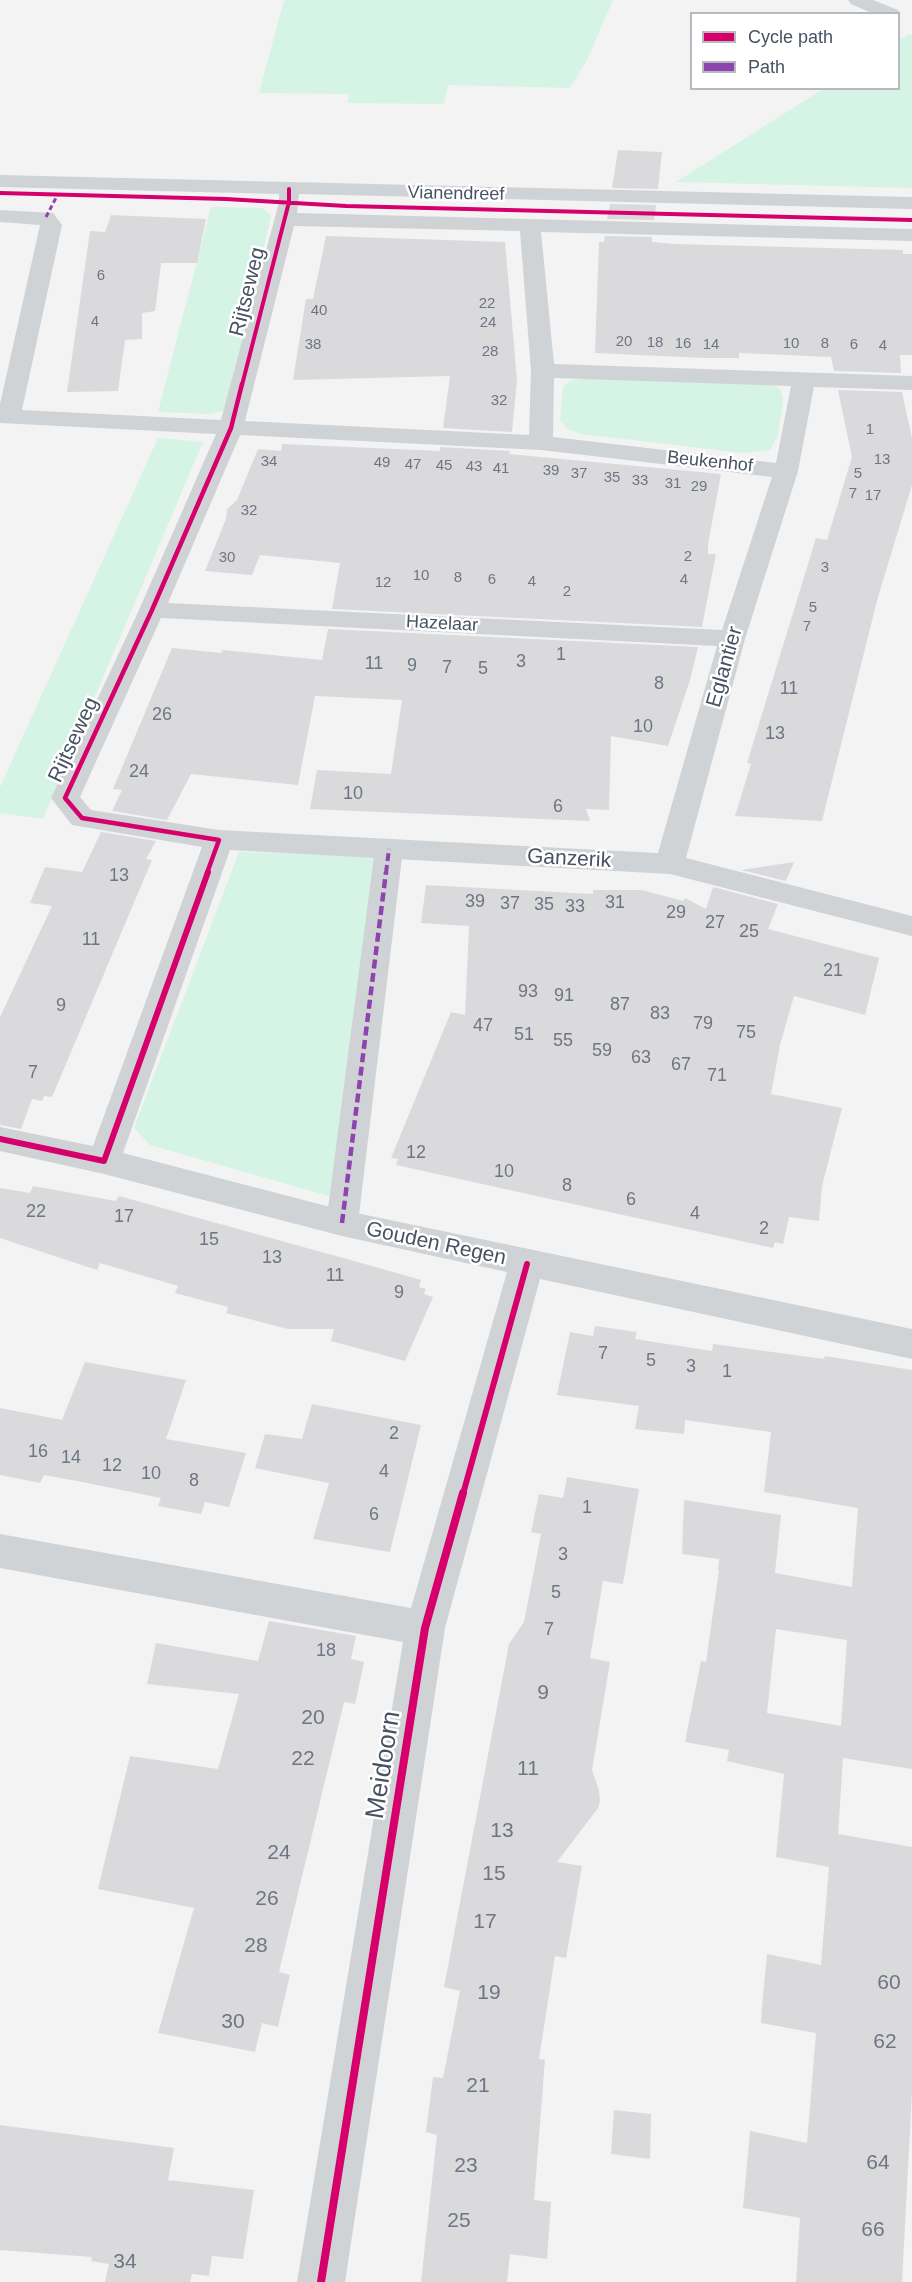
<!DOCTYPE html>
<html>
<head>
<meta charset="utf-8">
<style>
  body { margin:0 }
  #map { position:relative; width:912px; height:2282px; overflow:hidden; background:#f3f3f3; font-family:Helvetica,sans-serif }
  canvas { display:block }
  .legend { position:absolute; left:690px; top:12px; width:210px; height:78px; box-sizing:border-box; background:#fff; border:2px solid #b5bac0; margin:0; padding:8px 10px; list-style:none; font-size:18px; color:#475262 }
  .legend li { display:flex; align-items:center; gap:12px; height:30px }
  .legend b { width:30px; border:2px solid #b5bac0 }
</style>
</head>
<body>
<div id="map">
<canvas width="912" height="2282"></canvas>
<ul class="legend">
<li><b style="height:8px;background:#d6006c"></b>Cycle path</li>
<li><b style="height:8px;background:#8e44ad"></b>Path</li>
</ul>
</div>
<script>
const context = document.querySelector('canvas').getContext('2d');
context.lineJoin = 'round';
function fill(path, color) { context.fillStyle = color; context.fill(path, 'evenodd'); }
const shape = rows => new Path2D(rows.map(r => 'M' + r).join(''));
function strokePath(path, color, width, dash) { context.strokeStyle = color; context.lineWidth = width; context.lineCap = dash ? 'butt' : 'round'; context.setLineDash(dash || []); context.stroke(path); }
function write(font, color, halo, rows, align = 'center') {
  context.font = font + ' Helvetica,sans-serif'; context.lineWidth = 5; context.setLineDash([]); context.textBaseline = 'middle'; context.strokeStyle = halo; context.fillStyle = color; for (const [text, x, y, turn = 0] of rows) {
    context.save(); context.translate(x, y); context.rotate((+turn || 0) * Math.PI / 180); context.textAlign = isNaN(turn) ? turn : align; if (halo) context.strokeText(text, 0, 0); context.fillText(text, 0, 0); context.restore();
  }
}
const green = shape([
  [284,0,613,0,588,58,570,88,448,85,444,104,347,103,349,94,259,93],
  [909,34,912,35,912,188,676,182,823,89,898,88,899,40],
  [211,207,262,208,271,215,230,406,226,410,210,414,158,412],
  [596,377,769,383,781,390,783,400,778,436,770,450,743,453,581,434,568,429,560,420,563,386,573,380],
  [158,438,203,442,43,819,0,813,0,787],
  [239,852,378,855,329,1196,150,1145,134,1128]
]);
const building = shape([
  [618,150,662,152,658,189,612,188],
  [610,204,656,205,654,220,607,219],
  [111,215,206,219,197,263,161,263,155,311,142,313,142,339,125,340,118,391,67,392,90,231,105,232],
  [326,236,505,242,517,380,512,432,443,428,450,376,293,380,306,299,313,299],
  [605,236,652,237,652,242,675,244,903,250,903,254,912,254,912,355,900,355,901,373,834,371,831,357,739,353,739,358,705,358,595,353,599,242,604,242],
  [838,390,902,392,912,438,912,485,878,597,822,821,735,816,751,764,747,763,816,538,827,540,852,457],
  [282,444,440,451,440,447,510,451,509,454,721,474,708,544,708,554,716,554,702,627,332,609,340,563,260,555,252,575,205,571,226,519,227,509,237,500,258,449,281,451],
  [328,629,698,647,690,680,668,746,611,736,609,810,586,809,590,821,310,809,317,770,391,774,402,700,315,696,298,785,191,774,167,820,112,811,122,790,113,789,172,648,221,653,223,650,322,660],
  [101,832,156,841,146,859,152,860,52,1097,44,1096,42,1101,32,1099,21,1129,0,1125,0,1017,52,906,30,903,45,867,82,872],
  [794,862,786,881,741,870],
  [426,885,593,894,593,890,642,890,683,901,685,898,706,909,713,887,778,904,768,929,879,958,865,1015,794,996,780,1045,771,1094,842,1108,822,1186,819,1221,789,1217,783,1244,775,1242,773,1248,396,1165,398,1159,391,1158,451,1012,465,1015,469,926,421,923],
  [33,1186,116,1201,119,1196,372,1266,421,1280,419,1287,426,1289,424,1294,433,1297,405,1361,331,1341,334,1329,288,1329,226,1313,228,1307,175,1293,178,1286,100,1263,97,1270,0,1238,0,1188,30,1193],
  [595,1326,637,1332,635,1339,712,1351,713,1344,824,1359,825,1356,912,1370,912,1769,843,1758,838,1834,912,1847,912,2092,902,2282,796,2282,800,2218,743,2208,750,2131,807,2143,816,2033,761,2023,762,2006,767,1954,821,1965,829,1867,776,1857,784,1774,727,1761,729,1750,685,1742,701,1661,706,1662,719,1570,718,1570,719,1559,682,1554,684,1500,781,1515,775,1573,852,1587,858,1508,764,1492,771,1432,685,1420,684,1434,635,1429,639,1406,557,1395,570,1332,593,1336],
  [776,1629,847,1640,841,1726,767,1713],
  [85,1362,186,1380,166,1439,246,1453,229,1507,205,1502,201,1514,158,1506,161,1498,82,1482,44,1475,40,1483,0,1475,0,1408,62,1420],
  [312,1404,421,1425,390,1552,313,1539,329,1483,255,1468,265,1434,302,1439],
  [567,1477,639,1489,623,1584,603,1581,590,1658,610,1662,592,1770,599,1790,600,1801,598,1808,557,1862,582,1866,566,1958,555,1956,539,2059,545,2060,534,2200,551,2202,547,2259,510,2254,507,2282,421,2282,437,2135,426,2132,433,2077,443,2078,460,1991,444,1987,509,1644,524,1622,541,1534,531,1532,539,1494,563,1498],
  [269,1621,356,1636,351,1659,364,1662,355,1704,344,1702,279,1972,290,1975,278,2027,262,2023,255,2052,158,2033,194,1908,98,1889,130,1756,218,1769,239,1694,147,1684,156,1643,258,1661],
  [614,2110,651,2114,650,2159,611,2154],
  [0,2125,174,2148,168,2180,254,2190,243,2259,212,2256,209,2276,192,2274,190,2282,105,2282,109,2264,91,2261,92,2257,0,2250]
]);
const pedestrian = shape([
  [389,840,399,842,403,849,358,1223,353,1232,342,1236,331,1232,326,1223,375,849,379,842,389,840]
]);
const minor = shape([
  [848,0,873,0,898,10,900,14,898,17,898,14,874,14,851,4,848,0],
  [0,175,912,197,912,209,299,194,297,213,912,229,912,241,541,232,554,364,912,376,912,390,814,387,798,471,745,639,686,858,912,916,912,936,670,874,230,850,123,1153,342,1210,912,1329,912,1359,540,1279,445,1628,345,2282,297,2282,403,1642,0,1568,0,1534,411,1608,507,1272,342,1236,104,1174,0,1151,0,1127,93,1146,202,847,72,825,51,798,139,610,216,434,0,423,0,404,40,225,0,222,0,210,53,213,62,225,22,410,221,420,279,202,279,194,0,187,0,175],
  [294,226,520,231,531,371,529,435,245,421,294,226],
  [554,378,791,386,776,463,553,437,554,378],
  [240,435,541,450,772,477,722,630,168,603,240,435],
  [161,618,717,646,658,853,219,830,91,810,80,797,161,618]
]);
const quietFar2 = shape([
  [46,217,58,194]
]);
const quietFar1 = shape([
  [386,873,389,849]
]);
const quiet = shape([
  [342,1223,386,872]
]);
const cyclewayFar3 = shape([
  [0,193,226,199,346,206,912,220],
  [242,385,289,202,289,189]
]);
const cyclewayFar2 = shape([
  [207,873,219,840,82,818,65,798,152,610,231,428,242,384]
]);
const cyclewayFar1 = shape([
  [0,1139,104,1161,208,872],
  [463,1494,527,1264]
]);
const cycleway = shape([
  [321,2282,425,1628,463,1493]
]);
const farNumbernames = [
  ["6",101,276],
  ["22",487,304],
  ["40",319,311],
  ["4",95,322],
  ["24",488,323],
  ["20",624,342],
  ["18",655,343],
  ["16",683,344],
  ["10",791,344],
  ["8",825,344],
  ["38",313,345],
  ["14",711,345],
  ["6",854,345],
  ["4",883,346],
  ["28",490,352],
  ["32",499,401],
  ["1",870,430],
  ["13",882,460],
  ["34",269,462],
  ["49",382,463],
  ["47",413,465],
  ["45",444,466],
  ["43",474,467],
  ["41",501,469],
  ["39",551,471],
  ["37",579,474],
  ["5",858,474],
  ["35",612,478],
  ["33",640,481],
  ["31",673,484],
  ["29",699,487],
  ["7",853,494],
  ["17",873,496],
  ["32",249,511],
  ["2",688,557],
  ["30",227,558],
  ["3",825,568],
  ["10",421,576],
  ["8",458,578],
  ["6",492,580],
  ["4",684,580],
  ["4",532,582],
  ["12",383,583],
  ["2",567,592],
  ["5",813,608],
  ["7",807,627]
];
const farStreetnames = [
  ["Vianendreef",456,194,1],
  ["Beukenhof",710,462,6],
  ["Hazelaar",442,624,3]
];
const numberNames = [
  ["1",561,655],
  ["3",521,662],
  ["11",374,664],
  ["9",412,666],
  ["7",447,668],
  ["5",483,669],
  ["8",659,684],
  ["11",789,689],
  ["26",162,715],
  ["10",643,727],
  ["13",775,734],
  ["24",139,772],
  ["10",353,794],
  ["6",558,807],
  ["13",119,876],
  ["39",475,902],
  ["31",615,903],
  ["37",510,904],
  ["35",544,905],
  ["33",575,907],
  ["29",676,913],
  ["27",715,923],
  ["25",749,932],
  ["11",91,940],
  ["21",833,971],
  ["93",528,992],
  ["91",564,996],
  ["87",620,1005],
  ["9",61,1006],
  ["83",660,1014],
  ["79",703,1024],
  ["47",483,1026],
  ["75",746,1033],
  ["51",524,1035],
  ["55",563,1041],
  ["59",602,1051],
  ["63",641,1058],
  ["67",681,1065],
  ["7",33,1073],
  ["71",717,1076],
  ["12",416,1153],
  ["10",504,1172],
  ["8",567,1186],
  ["6",631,1200],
  ["22",36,1212],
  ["4",695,1214],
  ["17",124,1217],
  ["2",764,1229],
  ["15",209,1240],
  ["13",272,1258],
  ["11",335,1276],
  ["9",399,1293],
  ["7",603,1354],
  ["5",651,1361],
  ["3",691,1367],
  ["1",727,1372],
  ["2",394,1434],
  ["16",38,1452],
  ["14",71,1458],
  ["12",112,1466],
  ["4",384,1472],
  ["10",151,1474],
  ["8",194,1481],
  ["1",587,1508],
  ["6",374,1515],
  ["3",563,1555],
  ["5",556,1593],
  ["7",549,1630],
  ["18",326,1651]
];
const streetNames = [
  ["Rijtseweg",248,292,-76],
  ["Eglantier",725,667,-74],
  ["Rijtseweg",74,740,-65],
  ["Ganzerik",569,859,3],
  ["Gouden Regen",436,1244,12]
];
const nearNumbernames = [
  ["9",543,1693],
  ["20",313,1718],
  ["22",303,1759],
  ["11",528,1769],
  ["13",502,1831],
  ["24",279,1853],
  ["15",494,1874],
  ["26",267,1899],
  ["17",485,1922],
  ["28",256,1946],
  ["60",889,1983],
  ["19",489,1993],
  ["30",233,2022],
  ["62",885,2042],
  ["21",478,2086],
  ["64",878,2163],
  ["23",466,2166],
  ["25",459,2221],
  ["66",873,2230],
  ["34",125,2262]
];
const nearStreetnames = [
  ["Meidoorn",384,1765,-81]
];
fill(green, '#d5f4e5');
fill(building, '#dadadd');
fill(pedestrian, '#d0d3d6');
fill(minor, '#d0d3d6');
strokePath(quietFar2, '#8e44ad', 3, [5, 3]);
strokePath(quietFar1, '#8e44ad', 4, [8, 4]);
strokePath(quiet, '#8e44ad', 4.5, [9, 4.5]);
strokePath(cyclewayFar3, '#d6006c', 4);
strokePath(cyclewayFar2, '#d6006c', 4.5);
strokePath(cyclewayFar1, '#d6006c', 6);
strokePath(cycleway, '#d6006c', 8);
write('15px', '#6d7682', null, farNumbernames);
write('18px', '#475262', '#fff', farStreetnames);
write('18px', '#6d7682', null, numberNames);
write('21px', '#475262', '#fff', streetNames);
write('21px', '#6d7682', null, nearNumbernames);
write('26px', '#475262', '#fff', nearStreetnames);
</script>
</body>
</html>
